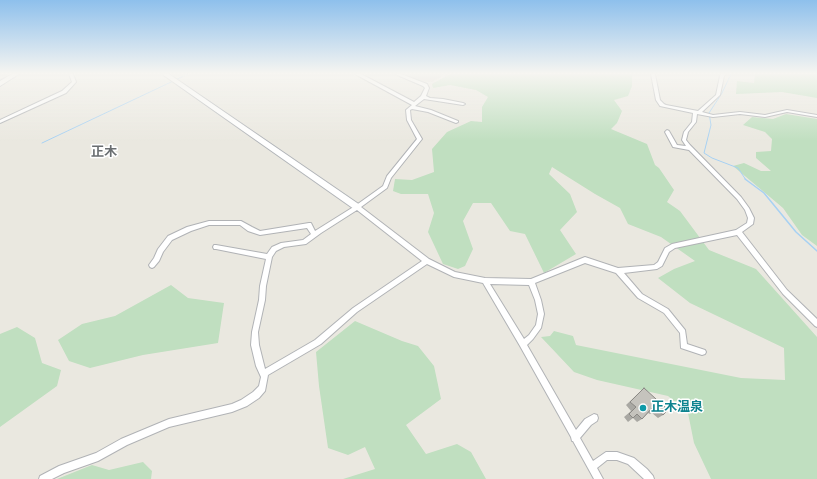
<!DOCTYPE html>
<html>
<head>
<meta charset="utf-8">
<style>
  body { margin:0 }
  canvas { display:block; background:#eae8e0 }
</style>
</head>
<body>
<canvas width="817" height="479"></canvas>
<script>
const context = document.querySelector('canvas').getContext('2d');
context.lineJoin = 'round';
function fill(path, color) { context.fillStyle = color; context.fill(path, 'evenodd'); }
const shape = rows => new Path2D(rows.map(r => 'M' + r).join(''));
function strokePath(path, color, width, dash) { context.strokeStyle = color; context.lineWidth = width; context.lineCap = dash ? 'butt' : 'round'; context.setLineDash(dash || []); context.stroke(path); }
function write(font, color, halo, rows, align = 'center') {
  context.font = font + ' "Nunito Sans","Noto Sans JP",sans-serif'; context.lineWidth = 3; context.setLineDash([]); context.textBaseline = 'middle'; context.strokeStyle = halo; context.fillStyle = color; for (const [text, x, y, turn = 0] of rows) {
    context.save(); context.translate(x, y); context.rotate((+turn || 0) * Math.PI / 180); context.textAlign = isNaN(turn) ? turn : align; if (halo) context.strokeText(text, 0, 0); context.fillText(text, 0, 0); context.restore();
  }
}
const education = shape([
  [402,74,446,74,432,82,419,81]
]);
const green = shape([
  [450,74,632,74,632,86,628,96,614,100,622,111,617,123,611,129,647,144,655,165,659,168,674,190,667,202,680,211,709,250,756,269,817,337,817,479,711,479,694,443,688,413,668,396,597,380,574,372,541,337,550,336,554,331,573,336,576,345,741,378,785,380,784,348,690,303,658,278,674,269,695,261,661,237,628,224,620,208,595,194,552,167,549,174,570,194,577,212,560,230,576,254,544,273,525,234,510,231,491,203,473,203,463,221,473,249,465,266,458,269,443,264,428,232,434,213,428,194,401,194,393,191,395,179,412,180,434,172,432,149,447,132,471,121,482,122,482,107,488,97,476,90,450,85,433,88,432,84],
  [755,74,817,74,817,98,782,92,736,94,737,81,754,83],
  [786,114,817,119,817,246,802,235,783,208,733,166,744,163,761,171,771,171,756,158,756,152,771,151,772,139,765,132,743,125,752,117,773,119],
  [171,285,188,298,224,303,218,343,143,355,90,368,69,361,58,340,82,324,115,316],
  [355,321,402,341,418,346,434,366,441,399,406,425,426,454,457,444,471,452,486,479,343,479,375,469,365,447,348,455,328,448,319,386,316,352],
  [17,327,35,338,42,363,61,370,57,386,0,427,0,334],
  [143,462,152,471,151,479,57,479,92,465,109,470]
]);
const streamFar1 = shape([
  [731,74,722,93,709,113,711,125,704,153,712,158,738,168,746,180],
  [42,143,188,74]
]);
const stream = shape([
  [745,179,764,193,796,232,817,251]
]);
const street = shape([
  [69,74,73,74,76,82,66,93,0,123,0,120,62,91,72,82,69,74],
  [355,74,361,74,414,102,421,96,425,88,423,86,395,74,401,74,427,84,429,88,426,96,430,98,443,99,463,103,465,104,463,105,424,99,415,106,431,110,458,121,458,122,456,123,428,112,412,109,410,110,411,120,422,139,391,178,387,188,361,207,429,259,455,272,485,278,531,279,585,257,618,268,654,265,658,262,665,248,672,244,736,230,747,223,748,218,745,210,737,199,689,150,673,147,665,132,667,130,669,131,677,145,686,146,682,140,684,132,692,122,693,113,660,106,656,100,651,74,655,74,660,100,664,104,666,105,698,111,716,95,720,76,721,74,726,74,724,76,720,95,702,112,713,115,740,112,765,115,787,110,817,115,817,117,787,112,765,117,740,114,713,117,697,114,696,122,688,132,686,140,690,145,741,197,749,208,754,218,753,224,742,232,787,290,817,319,817,327,815,326,783,294,737,235,675,248,669,252,662,266,657,269,624,273,642,294,668,309,685,330,687,344,705,350,706,352,705,354,702,355,681,348,680,333,664,313,638,298,616,273,585,263,535,283,541,300,544,314,541,328,533,339,527,345,576,430,585,419,594,414,597,415,598,418,597,421,591,425,580,438,593,461,606,452,617,452,634,458,647,469,653,476,654,479,644,479,628,464,617,460,607,460,597,468,603,479,594,479,573,441,572,441,571,437,520,346,483,283,454,277,427,264,357,312,321,344,268,375,265,391,259,398,247,406,232,412,169,427,127,445,98,461,64,473,52,479,39,479,40,476,59,466,96,453,121,439,169,419,232,404,241,400,253,392,259,386,261,377,256,366,251,345,252,332,259,300,260,286,266,259,216,249,214,249,213,247,214,245,216,245,267,254,272,247,281,243,303,240,311,234,307,228,260,235,248,231,240,225,209,225,191,231,172,240,163,252,159,261,154,267,152,268,150,267,149,265,154,258,158,249,168,236,187,227,209,221,241,221,252,227,260,231,309,223,311,223,315,231,355,206,383,186,387,176,417,139,407,120,406,110,412,105,355,74],
  [357,210,422,261,353,308,315,340,265,369,259,345,258,332,265,300,266,286,272,257,276,251,284,247,306,244,321,233,357,210],
  [490,284,529,285,535,300,538,314,536,325,529,335,524,339,490,284]
]);
const secondary = shape([
  [12,74,19,74,0,86,0,81,12,74],
  [162,74,169,74,360,205,361,207,360,209,354,209,162,74]
]);
const wall = shape([
  [644,388,663,415,658,418,652,413,650,414,648,413,642,419,637,422,633,418,628,422,624,417,631,411,626,405]
]);
const building = shape([
  [644,388,668,410,663,415,656,409,655,411,652,408,642,419,637,414,633,418,629,414,636,407,630,402,644,388]
]);
const markers = [
  [643,408,4,"#0f9aa8"]
];
const quarterNames = [
  ["正木",104,153]
];
const nearCulturenames = [
  ["正木温泉",651,408]
];
fill(education, '#dad7cf');
fill(green, '#c0dfc0');
strokePath(streamFar1, '#a7d1f3', 1);
strokePath(stream, '#a7d1f3', 1.5);
strokePath(street, '#b1b3b6', 2);
strokePath(secondary, '#b2b5b9', 2);
fill(street, '#fff');
fill(secondary, '#fff');
fill(wall, '#a9a8a3');
fill(building, '#c5c3bd');
strokePath(building, '#8a8884', 1);
const sky = context.createLinearGradient(0, 0, 0, 141);
sky.addColorStop(0, '#8ec0ec');
sky.addColorStop(0.52, '#f6f5f1');
sky.addColorStop(1, '#f6f5f100');
context.fillStyle = sky;
context.fillRect(0, 0, 817, 141);
for (const [x, y, r, color] of markers) { const dot = new Path2D(); dot.arc(x, y, r, 0, 2 * Math.PI); context.fillStyle = color; context.fill(dot); strokePath(dot, '#fff', 1.5); }
write('bold 13px', '#6a6e71', '#fff', quarterNames);
write('bold 13px', '#0d838f', '#fff', nearCulturenames, 'left');
</script>
</body>
</html>
